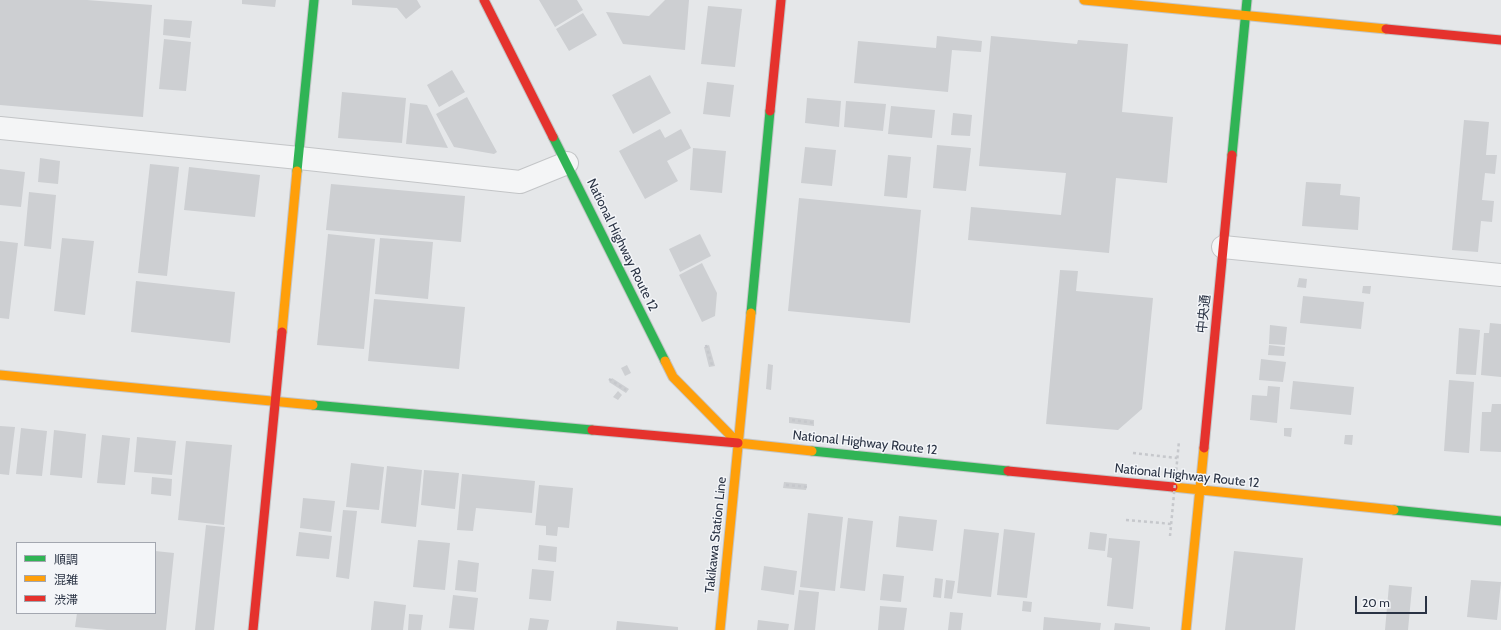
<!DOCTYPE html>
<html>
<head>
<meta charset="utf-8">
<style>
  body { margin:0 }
  #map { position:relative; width:1501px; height:630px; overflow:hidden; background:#e5e7e9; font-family:Cabin,"Noto Sans JP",sans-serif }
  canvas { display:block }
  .legend { position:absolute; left:16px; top:542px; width:140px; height:72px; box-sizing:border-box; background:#f3f5f8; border:1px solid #a3a7b0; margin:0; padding:5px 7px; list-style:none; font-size:12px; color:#2a3344 }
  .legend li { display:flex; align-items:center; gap:8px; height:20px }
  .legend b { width:20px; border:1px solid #a3a7b0 }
  .scale { position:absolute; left:1355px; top:596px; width:72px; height:18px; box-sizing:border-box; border:2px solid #2a3344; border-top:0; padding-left:5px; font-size:12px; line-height:14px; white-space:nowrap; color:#2a3344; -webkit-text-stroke:3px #f3f5f8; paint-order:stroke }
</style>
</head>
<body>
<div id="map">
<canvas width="1501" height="630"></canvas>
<ul class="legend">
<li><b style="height:5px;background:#30b455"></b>順調</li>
<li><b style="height:5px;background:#ff9f0a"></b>混雑</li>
<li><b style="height:5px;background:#e5322d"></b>渋滞</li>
</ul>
<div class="scale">20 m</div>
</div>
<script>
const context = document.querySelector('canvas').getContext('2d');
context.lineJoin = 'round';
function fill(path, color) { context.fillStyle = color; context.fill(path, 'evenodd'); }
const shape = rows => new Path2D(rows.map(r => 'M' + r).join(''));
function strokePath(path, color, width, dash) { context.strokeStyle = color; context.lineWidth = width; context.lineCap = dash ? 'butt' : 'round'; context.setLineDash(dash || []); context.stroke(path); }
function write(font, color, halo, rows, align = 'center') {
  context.font = font + ' Cabin,"Noto Sans JP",sans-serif'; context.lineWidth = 3; context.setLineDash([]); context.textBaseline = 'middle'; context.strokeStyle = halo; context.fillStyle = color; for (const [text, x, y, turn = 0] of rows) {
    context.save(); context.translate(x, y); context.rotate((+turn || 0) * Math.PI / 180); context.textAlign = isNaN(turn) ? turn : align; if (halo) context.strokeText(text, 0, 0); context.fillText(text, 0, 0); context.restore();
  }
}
const building = shape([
  [0,0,87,0,152,5,143,117,0,105],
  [242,0,276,0,275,7,242,4],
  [352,0,417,0,421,7,406,19,397,8,352,5],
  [539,0,577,0,583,10,555,27],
  [665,0,689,0,685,50,623,44,606,12,649,16],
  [708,6,742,9,735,67,701,64],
  [583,13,597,35,569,51,556,29],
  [164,19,192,21,190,38,163,35],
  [937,36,982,41,981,52,952,50,948,92,854,83,858,41,936,48],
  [991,36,1077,44,1078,40,1128,44,1122,112,1173,117,1167,183,1116,178,1109,253,968,240,971,207,1061,215,1066,173,979,166],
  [164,39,191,42,186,91,159,89],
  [452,70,465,92,439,107,427,85],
  [650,75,671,113,633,134,612,95],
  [707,82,734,85,730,117,703,114],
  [342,92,406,98,402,143,338,138],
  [467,97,497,152,494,154,454,147,436,114],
  [807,98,841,101,839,127,805,123],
  [846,101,886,104,883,131,844,127],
  [410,103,427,105,448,148,406,144],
  [891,106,935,110,932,138,888,134],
  [953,113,972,115,970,136,951,135],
  [1464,120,1489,122,1486,155,1497,155,1495,174,1485,173,1482,200,1494,201,1492,222,1481,221,1478,252,1452,250],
  [660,129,665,138,681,129,691,148,667,161,678,181,645,199,619,151],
  [937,145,971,148,966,191,933,188],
  [805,147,836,150,832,186,801,183],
  [693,148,726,151,722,193,690,190],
  [888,155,911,157,907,198,884,196],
  [40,158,60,161,58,184,38,182],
  [150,164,179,167,167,276,138,273],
  [189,167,260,175,255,217,184,210],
  [0,169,25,172,21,207,0,205],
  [1306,182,1341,184,1340,195,1360,197,1358,230,1302,226],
  [331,184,465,196,461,242,326,230],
  [29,192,56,195,51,249,24,246],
  [799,198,921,210,910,323,788,311],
  [328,234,375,239,364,349,317,345],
  [700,234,711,256,680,272,669,249],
  [62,238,94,241,85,315,54,311],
  [380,238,433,242,428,299,375,294],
  [0,241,18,243,9,319,0,318],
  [702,263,717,293,715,316,702,322,679,275],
  [1060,270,1078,271,1076,291,1153,298,1142,409,1118,430,1046,424],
  [1299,278,1307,279,1306,288,1297,287],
  [136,281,235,292,230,343,131,332],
  [1363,286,1371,286,1370,294,1362,293],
  [1303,296,1364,302,1361,329,1300,323],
  [374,299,465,307,459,369,368,361],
  [1490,323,1501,324,1501,377,1481,375,1484,333,1489,333],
  [1270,325,1287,327,1285,345,1269,344],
  [1459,328,1480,330,1476,375,1456,374],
  [709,345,715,366,709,367,704,347],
  [1269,345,1285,347,1284,356,1268,355],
  [1261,359,1286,362,1283,382,1259,380],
  [768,364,773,365,771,390,766,389],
  [627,365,631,373,625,376,621,368],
  [612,378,629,389,626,393,609,382],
  [1449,380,1474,382,1469,453,1444,451],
  [1293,381,1354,387,1351,415,1290,409],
  [1268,386,1280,387,1277,423,1250,420,1252,395,1267,396],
  [618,391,622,395,618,400,613,397],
  [1492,404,1501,404,1501,452,1480,451,1482,412,1491,412],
  [789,417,814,420,814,426,789,423],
  [0,426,15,427,9,475,0,474],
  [21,428,47,431,42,476,16,474],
  [1284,428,1292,428,1291,437,1284,436],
  [54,430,86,434,82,478,50,475],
  [102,435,130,438,125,485,97,483],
  [1345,435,1353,435,1352,445,1344,444],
  [137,437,176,441,172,475,134,472],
  [186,441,232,445,224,525,178,520],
  [351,463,384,467,379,510,346,507],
  [387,466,422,470,416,527,381,523],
  [424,470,459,473,455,509,421,505],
  [462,474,535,481,532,513,476,508,473,531,457,530],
  [152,477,172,479,171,496,151,494],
  [784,482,807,484,806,490,783,488],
  [539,485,573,488,569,528,558,527,557,536,546,535,546,526,535,525],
  [303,498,335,501,331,532,300,528],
  [343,510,357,511,349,579,336,577],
  [808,513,843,517,835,591,800,587],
  [899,516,937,520,933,551,896,547],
  [848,518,873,521,865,591,840,588],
  [206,525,225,527,214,630,195,630],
  [964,529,999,533,991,597,957,593],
  [1004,529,1035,533,1027,598,997,595],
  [299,532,332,536,329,559,296,556],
  [1090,532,1107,534,1105,551,1088,549],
  [1109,538,1140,541,1133,609,1107,606,1112,558,1107,557],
  [418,540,450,543,445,590,413,587],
  [539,545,557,547,556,562,538,560],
  [155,551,174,553,166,630,107,630,75,627,77,613,155,613],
  [1234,551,1303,558,1295,630,1225,630],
  [458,560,479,563,476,592,455,590],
  [764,566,797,571,794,595,761,590],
  [532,569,554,571,551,601,529,599],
  [883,574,904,576,901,602,880,600],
  [935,578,943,579,941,598,933,597],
  [946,580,955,581,952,599,944,598],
  [1471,580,1501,582,1497,620,1467,617],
  [1389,585,1412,587,1408,630,1385,630],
  [799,590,819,592,815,630,794,630],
  [453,595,478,598,474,630,449,628],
  [374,601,406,605,403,630,371,630],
  [1023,601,1032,602,1031,612,1022,611],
  [880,606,907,608,904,630,878,630],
  [950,612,963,613,961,630,948,630],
  [409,614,423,615,421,630,408,630],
  [1044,617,1101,623,1100,630,1043,630],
  [530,618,549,620,547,630,528,630],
  [758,620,789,624,788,630,757,630],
  [617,621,678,627,678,630,616,630],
  [1115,623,1150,627,1150,630,1114,630]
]);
const path = shape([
  [706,345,712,365],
  [609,379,626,390],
  [792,420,815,423],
  [1133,453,1177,458],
  [786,485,808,487],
  [1126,520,1172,524]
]);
const street = shape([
  [0,128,299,158,520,182,567,163],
  [1223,247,1501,275]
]);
const fast = shape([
  [553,137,665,361],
  [1232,155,1247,0],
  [297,171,314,0],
  [751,313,770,111],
  [313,405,592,430],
  [812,451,1008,471],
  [1394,510,1501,521]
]);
const slow = shape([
  [1084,0,1386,29],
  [282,332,297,171],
  [665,361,673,377,738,443,812,451],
  [0,375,313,405],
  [1173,487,1394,510],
  [720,630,751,313],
  [1186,630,1204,448]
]);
const jam = shape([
  [484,0,553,137],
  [1386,29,1501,40],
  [770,111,781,0],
  [592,430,738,443],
  [1204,448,1232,155],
  [1008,471,1173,487],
  [253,630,282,332]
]);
const pathBridge = shape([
  [1170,536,1179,441]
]);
const streetNames = [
  ["National Highway Route 12",622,245,64],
  ["中央通",1204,314,-84],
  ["National Highway Route 12",865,443,6],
  ["National Highway Route 12",1187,476,6],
  ["Takikawa Station Line",716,535,-84]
];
fill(building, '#cdcfd2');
strokePath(street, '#c3c5c7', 24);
strokePath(fast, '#c3c5c7', 11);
strokePath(slow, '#c3c5c7', 11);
strokePath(jam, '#c3c5c7', 11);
strokePath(path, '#c6c8cc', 2.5, [3, 3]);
strokePath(street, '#f4f5f6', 22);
strokePath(fast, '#30b455', 9);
strokePath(slow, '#ff9f0a', 9);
strokePath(jam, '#e5322d', 9);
strokePath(pathBridge, '#c6c8cc', 2.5, [3, 3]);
write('13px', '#2a3344', '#f3f5f8', streetNames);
</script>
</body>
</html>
